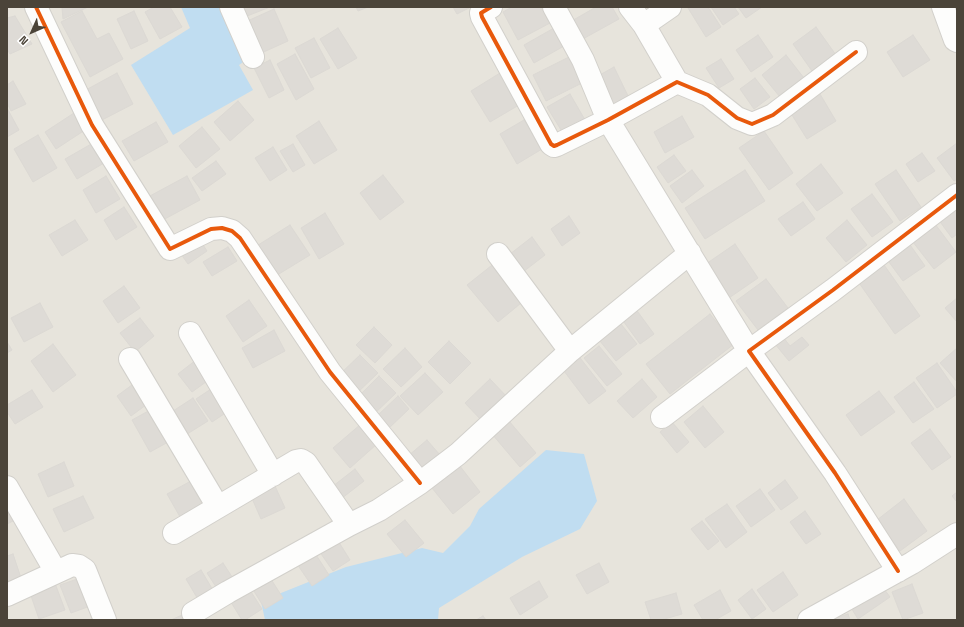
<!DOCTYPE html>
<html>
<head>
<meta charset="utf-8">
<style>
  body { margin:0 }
  #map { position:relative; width:964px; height:627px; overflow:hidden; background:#f4f2ee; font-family:"Space Grotesk",sans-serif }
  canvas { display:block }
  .frame { position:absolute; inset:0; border:8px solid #4b4439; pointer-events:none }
  .north { position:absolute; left:12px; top:12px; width:40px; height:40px; -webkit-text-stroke:3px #fff; paint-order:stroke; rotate:225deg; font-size:11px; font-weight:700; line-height:16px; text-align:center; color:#4b4439 }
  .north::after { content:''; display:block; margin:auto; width:14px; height:18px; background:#4b4439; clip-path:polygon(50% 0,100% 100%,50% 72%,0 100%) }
</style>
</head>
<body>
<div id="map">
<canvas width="964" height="627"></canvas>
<div class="frame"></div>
<div class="north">N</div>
</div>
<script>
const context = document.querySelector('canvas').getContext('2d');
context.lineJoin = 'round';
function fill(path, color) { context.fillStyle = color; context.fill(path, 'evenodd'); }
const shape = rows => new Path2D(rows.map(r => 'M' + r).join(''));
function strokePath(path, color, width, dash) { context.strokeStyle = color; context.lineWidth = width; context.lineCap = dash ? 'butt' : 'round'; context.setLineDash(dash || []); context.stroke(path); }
const residential = shape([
  [7,7,957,7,957,620,7,620]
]);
const water = shape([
  [181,7,227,7,249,58,239,65,253,90,173,135,131,65,190,28],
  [546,450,584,454,597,501,580,529,522,557,439,608,438,620,265,620,261,601,346,567,422,548,443,553,470,526,479,509]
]);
const building = shape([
  [62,7,88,7,63,19,62,7],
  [154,7,170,7,182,27,160,39,145,12,154,7],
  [238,7,270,7,242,18,238,7],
  [356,7,368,7,358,11,356,7],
  [453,7,471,7,457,14,453,7],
  [512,7,541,7,550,23,518,40,503,12,512,7],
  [596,7,612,7,619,19,581,40,570,22,596,7],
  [690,7,708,7,721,27,706,37,688,8,690,7],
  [711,7,734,7,739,14,723,25,711,7],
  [738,7,762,7,746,18,738,7],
  [274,9,288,41,257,55,243,23,274,9],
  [82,11,97,39,109,33,123,59,90,77,61,22,82,11],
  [134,11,148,41,131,49,117,19,134,11],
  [15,16,32,44,10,54,7,49,7,18,15,16],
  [816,27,836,55,812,71,793,44,816,27],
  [338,28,357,58,338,69,320,39,338,28],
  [554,28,564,46,534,63,524,45,554,28],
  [758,35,773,57,751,72,736,50,758,35],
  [913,35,930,60,903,77,887,52,913,35],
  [314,38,330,68,311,78,295,48,314,38],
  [295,54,314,89,296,100,277,64,295,54],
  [575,54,588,80,546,101,533,75,575,54],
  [786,55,804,78,780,97,762,75,786,55],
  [721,59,734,79,719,88,706,68,721,59],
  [270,60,284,90,269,98,254,68,270,60],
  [614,67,630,100,614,108,598,76,614,67],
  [117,73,133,104,100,121,84,91,117,73],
  [500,73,519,105,490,122,471,91,500,73],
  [755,78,770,97,754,109,740,89,755,78],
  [13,81,26,104,11,111,7,103,7,85,13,81],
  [817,89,836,121,807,139,787,107,817,89],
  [570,94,588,125,566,138,547,107,570,94],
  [238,101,254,120,230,141,214,122,238,101],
  [7,108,19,130,7,137,7,108],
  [74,113,85,130,56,149,45,132,74,113],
  [682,116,694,137,665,153,654,132,682,116],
  [524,120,542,149,517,164,500,134,524,120],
  [319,121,337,150,314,164,296,136,319,121],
  [156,122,168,142,134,161,122,141,156,122],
  [202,127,220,149,196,168,179,146,202,127],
  [764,131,793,173,769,190,739,148,764,131],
  [38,135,57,168,33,182,14,149,38,135],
  [93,143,104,163,77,179,65,159,93,143],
  [957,143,957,179,954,181,937,158,957,143],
  [293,144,305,165,293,172,280,151,293,144],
  [273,147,287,170,270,181,255,158,273,147],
  [922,153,935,171,918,182,906,164,922,153],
  [674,155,686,171,668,183,657,167,674,155],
  [216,161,226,174,202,191,192,178,216,161],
  [821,164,843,193,817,211,796,184,821,164],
  [692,170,704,186,682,203,670,186,692,170],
  [745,170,765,201,705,239,685,208,745,170],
  [896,170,921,207,900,221,875,184,896,170],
  [383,175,404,202,380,220,360,193,383,175],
  [106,176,120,199,96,213,83,190,106,176],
  [187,176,200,200,161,221,148,197,187,176],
  [872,194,893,222,872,237,851,209,872,194],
  [803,202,815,219,791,236,778,219,803,202],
  [957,206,957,234,952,238,935,215,957,206],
  [124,207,137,227,116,240,104,220,124,207],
  [325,213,344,244,319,259,301,228,325,213],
  [569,216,580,233,562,246,551,229,569,216],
  [75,220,88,240,62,256,49,235,75,220],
  [847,220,867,245,846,262,826,238,847,220],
  [932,220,956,252,934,269,909,237,932,220],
  [290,225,310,255,274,277,255,247,290,225],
  [532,237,545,255,519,275,505,258,532,237],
  [200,240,207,251,188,264,181,254,200,240],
  [908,242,925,266,903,281,886,258,908,242],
  [735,244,758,278,726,300,703,266,735,244],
  [228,247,237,261,212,276,203,262,228,247],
  [496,262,526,299,498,322,467,285,496,262],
  [882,262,920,316,895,334,857,280,882,262],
  [766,279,788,308,758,330,736,301,766,279],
  [124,286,140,308,118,323,103,301,124,286],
  [957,298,957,322,945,308,957,298],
  [249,300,267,326,243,342,226,316,249,300],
  [40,303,53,327,24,342,11,318,40,303],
  [635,308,654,334,640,344,621,318,635,308],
  [710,314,734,344,670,394,646,364,710,314],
  [140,318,154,336,135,352,120,333,140,318],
  [617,319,637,344,616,361,596,336,617,319],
  [374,327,392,345,375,363,356,345,374,327],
  [274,330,285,351,253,368,242,348,274,330],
  [783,337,790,346,802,337,809,345,789,361,775,344,783,337],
  [449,341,471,363,450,384,428,362,449,341],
  [7,342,12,350,7,353,7,342],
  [53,344,76,375,53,392,31,361,53,344],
  [599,346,622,374,607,386,584,358,599,346],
  [405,348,422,367,401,387,383,369,405,348],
  [957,348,957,382,940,363,957,348],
  [577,354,606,391,589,404,561,367,577,354],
  [360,355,378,373,356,394,338,376,360,355],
  [196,360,210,379,192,392,178,374,196,360],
  [937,363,957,392,957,394,937,408,916,378,937,363],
  [425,373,443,392,418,415,400,396,425,373],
  [379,376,396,393,373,415,357,398,379,376],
  [490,379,508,398,483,422,465,403,490,379],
  [642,379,657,397,633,418,617,401,642,379],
  [136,382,150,402,131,416,117,396,136,382],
  [914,382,934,409,913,423,894,397,914,382],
  [214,387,230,410,212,422,196,399,214,387],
  [32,390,43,407,15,424,7,412,7,405,32,390],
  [879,391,895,412,861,436,846,415,879,391],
  [398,396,409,409,389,428,377,416,398,396],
  [193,398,208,421,184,436,170,413,193,398],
  [703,406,724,432,705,448,684,422,703,406],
  [152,409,170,441,150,452,132,420,152,409],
  [509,421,536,453,520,467,492,434,509,421],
  [672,422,689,442,677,453,660,432,672,422],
  [361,424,377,444,350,468,333,448,361,424],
  [930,429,951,457,932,470,911,443,930,429],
  [427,440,440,455,422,472,408,456,427,440],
  [456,461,480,492,453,514,428,483,456,461],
  [64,462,74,486,48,497,38,474,64,462],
  [355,469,364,481,337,502,328,490,355,469],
  [785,480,798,498,781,510,768,493,785,480],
  [191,481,207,509,183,522,167,494,191,481],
  [275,486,285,508,261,519,251,496,275,486],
  [760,489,775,510,751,527,736,506,760,489],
  [957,492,957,502,952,496,957,492],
  [83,496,94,518,64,532,53,509,83,496],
  [904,499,927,531,900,551,877,520,904,499],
  [727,504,747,532,726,548,705,519,727,504],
  [7,509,13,521,7,524,7,509],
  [805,511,821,534,806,544,790,522,805,511],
  [405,520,424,543,406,557,387,534,405,520],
  [702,521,719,541,708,550,691,529,702,521],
  [335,536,350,560,333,571,317,548,335,536],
  [311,547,329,575,312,586,293,558,311,547],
  [13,554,21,578,7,583,7,556,13,554],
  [223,563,236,583,220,593,207,573,223,563],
  [599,563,609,582,587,594,576,575,599,563],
  [201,570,217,597,202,606,186,579,201,570],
  [783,572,798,595,773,612,757,590,783,572],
  [269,576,283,598,265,609,252,588,269,576],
  [83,577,93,605,71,613,60,585,83,577],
  [53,578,65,610,39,619,28,587,53,578],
  [539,581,548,597,520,615,510,598,539,581],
  [912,584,923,613,903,620,892,592,912,584],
  [881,585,890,597,858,619,850,606,881,585],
  [248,587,262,609,245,620,242,620,229,599,248,587],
  [752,589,766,609,752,619,738,600,752,589],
  [720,590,731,611,715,620,703,620,694,605,720,590],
  [676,593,682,614,661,620,651,620,645,602,676,593],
  [189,612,192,620,171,620,189,612],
  [848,614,850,620,837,620,836,618,848,614],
  [483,616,486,620,476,620,483,616]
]);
const minor = shape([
  [36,7,92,125,170,249,211,229,222,228,232,231,240,238,330,372,420,483],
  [231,7,253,57],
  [491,7,481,13,482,17,551,144,554,146,557,145,608,120,677,82,708,95,737,118,752,124,773,115,856,52],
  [554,7,583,60,608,120,749,351,662,417],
  [630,7,644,25,677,82],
  [943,7,955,40,957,41],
  [644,25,670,7],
  [190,333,273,475],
  [570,351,690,253],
  [130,359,218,507],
  [7,487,56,572],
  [349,525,379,510,420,483,458,454,570,351,498,254],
  [174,533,296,461,301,460,306,463,349,525,228,592,193,613],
  [898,571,835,473,749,351,833,290,957,195],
  [7,595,72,565,79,566,85,570,105,620],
  [809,620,912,563,957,534]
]);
const cycleway = shape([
  [36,7,92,125,170,249,211,229,222,228,232,231,240,238,330,372,420,483],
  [491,7,481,13,482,17,551,144,554,146,557,145,608,120,677,82,708,95,737,118,752,124,773,115,856,52],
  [898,571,835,473,749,351,833,290,957,195]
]);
fill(residential, '#e7e4dc');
fill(water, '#c0ddf1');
fill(building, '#dedbd6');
strokePath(building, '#dcd9d4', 1);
strokePath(minor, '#d2d0cb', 24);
strokePath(minor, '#fdfdfc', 22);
strokePath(cycleway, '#e8590c', 4);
</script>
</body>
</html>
